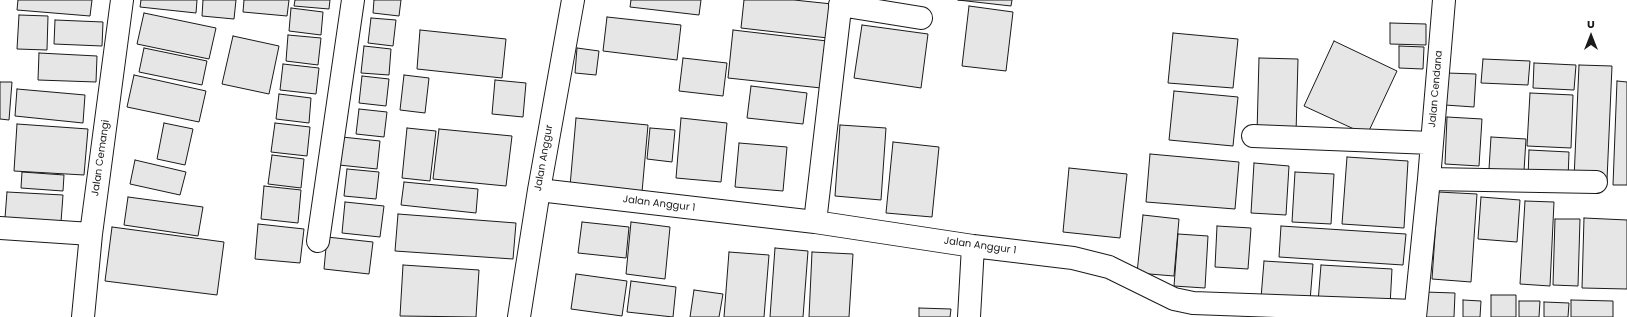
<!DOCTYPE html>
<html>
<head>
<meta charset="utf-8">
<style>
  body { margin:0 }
  #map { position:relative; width:1627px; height:317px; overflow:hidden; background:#fff; font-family:Poppins,sans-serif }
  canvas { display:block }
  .north { position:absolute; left:1571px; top:16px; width:40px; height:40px; -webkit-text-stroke:3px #fff; paint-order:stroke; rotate:0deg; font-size:11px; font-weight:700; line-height:16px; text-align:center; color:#1a1a1a }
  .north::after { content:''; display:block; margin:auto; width:14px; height:18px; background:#1a1a1a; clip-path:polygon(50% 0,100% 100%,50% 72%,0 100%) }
</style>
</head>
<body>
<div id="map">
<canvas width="1627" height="317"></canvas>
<div class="north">U</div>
</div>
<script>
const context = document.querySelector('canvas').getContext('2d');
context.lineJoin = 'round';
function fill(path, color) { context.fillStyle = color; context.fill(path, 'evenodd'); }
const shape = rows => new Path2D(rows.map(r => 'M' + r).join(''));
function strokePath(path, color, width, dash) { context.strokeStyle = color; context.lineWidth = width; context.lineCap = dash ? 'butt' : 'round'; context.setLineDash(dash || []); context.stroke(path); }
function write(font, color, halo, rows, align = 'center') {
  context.font = font + ' Poppins,sans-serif'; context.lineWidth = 3; context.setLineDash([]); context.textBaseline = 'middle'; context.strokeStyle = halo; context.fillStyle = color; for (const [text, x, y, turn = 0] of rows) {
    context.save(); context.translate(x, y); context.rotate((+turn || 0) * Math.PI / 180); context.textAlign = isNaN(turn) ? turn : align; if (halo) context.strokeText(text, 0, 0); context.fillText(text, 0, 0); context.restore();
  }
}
const building = shape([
  [18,0,92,0,90,16,17,10,18,0],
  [141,0,197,0,196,13,140,7,141,0],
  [203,0,236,0,234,19,202,16,203,0],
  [244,0,289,0,287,16,243,12,244,0],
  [295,0,330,0,329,9,294,6,295,0],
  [374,0,401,0,399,16,373,13,374,0],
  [631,0,701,0,699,15,630,7,631,0],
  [744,0,794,0,832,4,828,38,741,28,744,0],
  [958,0,1012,0,1011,6,958,0],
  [969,6,1013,12,1006,71,962,66,969,6],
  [291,8,323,12,321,35,289,31,291,8],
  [144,13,216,28,209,59,137,44,144,13],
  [19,15,48,16,47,50,17,49,19,15],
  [607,17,681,25,677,60,603,51,607,17],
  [371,18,396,20,393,46,368,43,371,18],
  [55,20,103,22,102,46,54,44,55,20],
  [1390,23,1426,24,1426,45,1390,44,1390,23],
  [862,25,928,34,921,88,854,78,862,25],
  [420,30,506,39,502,78,417,69,420,30],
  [733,30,827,41,821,88,728,78,733,30],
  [1173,33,1238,39,1233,88,1168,83,1173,33],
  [288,35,321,38,318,65,286,61,288,35],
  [233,36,279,46,269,94,222,84,233,36],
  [1334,41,1397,71,1367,135,1304,106,1334,41],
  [364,46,391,49,389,75,361,73,364,46],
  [1399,46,1424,47,1423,69,1399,68,1399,46],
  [144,48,207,61,202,85,139,72,144,48],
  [577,48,599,51,596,75,575,73,577,48],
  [39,53,97,56,96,82,38,80,39,53],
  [683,58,727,63,723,96,679,91,683,58],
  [1259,58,1298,59,1296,134,1257,133,1259,58],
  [1483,59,1530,61,1528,85,1481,83,1483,59],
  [1534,63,1576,65,1574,90,1533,88,1534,63],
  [283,64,319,68,316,94,280,90,283,64],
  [1579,65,1612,66,1607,180,1574,179,1579,65],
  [1447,73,1476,74,1474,107,1445,105,1447,73],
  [134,75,206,91,199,122,127,107,134,75],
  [404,75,429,78,425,113,400,110,404,75],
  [362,76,389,79,386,106,359,103,362,76],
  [495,80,526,83,523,117,492,114,495,80],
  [1617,81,1627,82,1627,185,1613,185,1617,81],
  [0,82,12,82,9,120,0,119,0,82],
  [751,86,807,93,803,124,747,118,751,86],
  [17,89,85,95,83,123,15,116,17,89],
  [1174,91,1238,97,1233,146,1169,140,1174,91],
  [1530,93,1573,95,1571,148,1527,146,1530,93],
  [279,94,311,98,309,123,276,119,279,94],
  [359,109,387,112,384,137,356,134,359,109],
  [1447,117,1482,119,1479,166,1445,164,1447,117],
  [576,118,648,125,642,192,570,186,576,118],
  [681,118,727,123,721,182,676,178,681,118],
  [164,123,193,129,185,165,157,159,164,123],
  [275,123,310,127,307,156,271,152,275,123],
  [17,124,88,129,84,175,14,171,17,124],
  [840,125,886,128,881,200,835,196,840,125],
  [407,128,436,131,430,181,402,178,407,128],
  [650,128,675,130,672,162,647,159,650,128],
  [439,129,512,136,506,186,433,179,439,129],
  [342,137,380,141,377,169,339,165,342,137],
  [1491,137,1526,139,1524,171,1489,169,1491,137],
  [893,142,939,147,932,217,886,213,893,142],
  [739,143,787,147,783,191,735,187,739,143],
  [1529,150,1569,152,1568,180,1528,178,1529,150],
  [1150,154,1239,162,1235,209,1146,202,1150,154],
  [272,155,304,159,301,188,268,184,272,155],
  [1347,157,1408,161,1404,228,1342,224,1347,157],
  [135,160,186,172,180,195,130,184,135,160],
  [1254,163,1289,166,1286,215,1251,213,1254,163],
  [1069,168,1127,174,1120,238,1063,232,1069,168],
  [347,169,379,172,376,199,344,196,347,169],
  [22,172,64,175,63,191,21,188,22,172],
  [1295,172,1334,174,1331,224,1292,222,1295,172],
  [404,182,478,189,476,213,401,205,404,182],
  [264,186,301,190,298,223,261,219,264,186],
  [7,192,63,195,61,222,5,218,7,192],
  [1438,192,1477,194,1471,282,1432,279,1438,192],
  [128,197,203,207,198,236,124,225,128,197],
  [1481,197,1520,200,1517,242,1478,239,1481,197],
  [1525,201,1554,202,1550,286,1520,284,1525,201],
  [345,202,384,206,380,237,342,233,345,202],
  [398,214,516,223,513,259,395,251,398,214],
  [1143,215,1179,219,1174,276,1137,273,1143,215],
  [1584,218,1627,220,1627,289,1582,288,1584,218],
  [1555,219,1580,219,1578,286,1553,285,1555,219],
  [582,222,629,227,626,258,578,253,582,222],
  [631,222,670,227,665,279,626,274,631,222],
  [258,224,304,229,300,263,255,259,258,224],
  [1217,226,1251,228,1248,269,1215,267,1217,226],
  [1281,226,1406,234,1403,265,1279,257,1281,226],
  [112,227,224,242,217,295,105,281,112,227],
  [1178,234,1208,236,1205,288,1174,286,1178,234],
  [327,237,373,242,369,274,324,269,327,237],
  [775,248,808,251,803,317,770,317,775,248],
  [729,252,769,255,764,317,724,317,729,252],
  [812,252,853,254,849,317,809,317,812,252],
  [1264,261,1313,264,1310,301,1261,298,1264,261],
  [403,265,479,270,476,317,400,316,403,265],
  [1321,265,1392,269,1390,306,1318,302,1321,265],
  [576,274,627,281,622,316,571,309,576,274],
  [631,281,676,287,673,317,627,312,631,281],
  [694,290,723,294,719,317,690,317,694,290],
  [1425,292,1455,293,1454,317,1425,317,1425,292],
  [1491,295,1516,295,1516,317,1491,317,1491,295],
  [1463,300,1481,301,1480,317,1463,317,1463,300],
  [1571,300,1613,301,1613,317,1571,317,1571,300],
  [1519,301,1540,301,1539,317,1519,317,1519,301],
  [1544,302,1569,303,1568,317,1544,317,1544,302],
  [919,308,951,309,950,317,919,317,919,308]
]);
const minor = shape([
  [840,5,921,18],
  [1253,136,1432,143],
  [1429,179,1596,182],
  [539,190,815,222,973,246,1073,258,1109,267,1174,299,1193,303,1415,311],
  [815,222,841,0],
  [0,228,91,234],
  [318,241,353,0],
  [83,317,91,234,122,0],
  [519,317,539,190,573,0],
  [969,317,973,246],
  [1415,317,1429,179,1444,0]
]);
const streetNames = [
  ["Jalan Cendana",1436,89,-85],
  ["Jalan Cemangi",101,158,-82],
  ["Jalan Anggur",544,158,-80],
  ["Jalan Anggur 1",659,204,7],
  ["Jalan Anggur 1",980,246,8]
];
fill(building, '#e6e6e6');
strokePath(building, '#1a1a1a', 1);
strokePath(minor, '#1a1a1a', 24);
strokePath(minor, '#fff', 22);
write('10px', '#1a1a1a', '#fff', streetNames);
</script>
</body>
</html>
